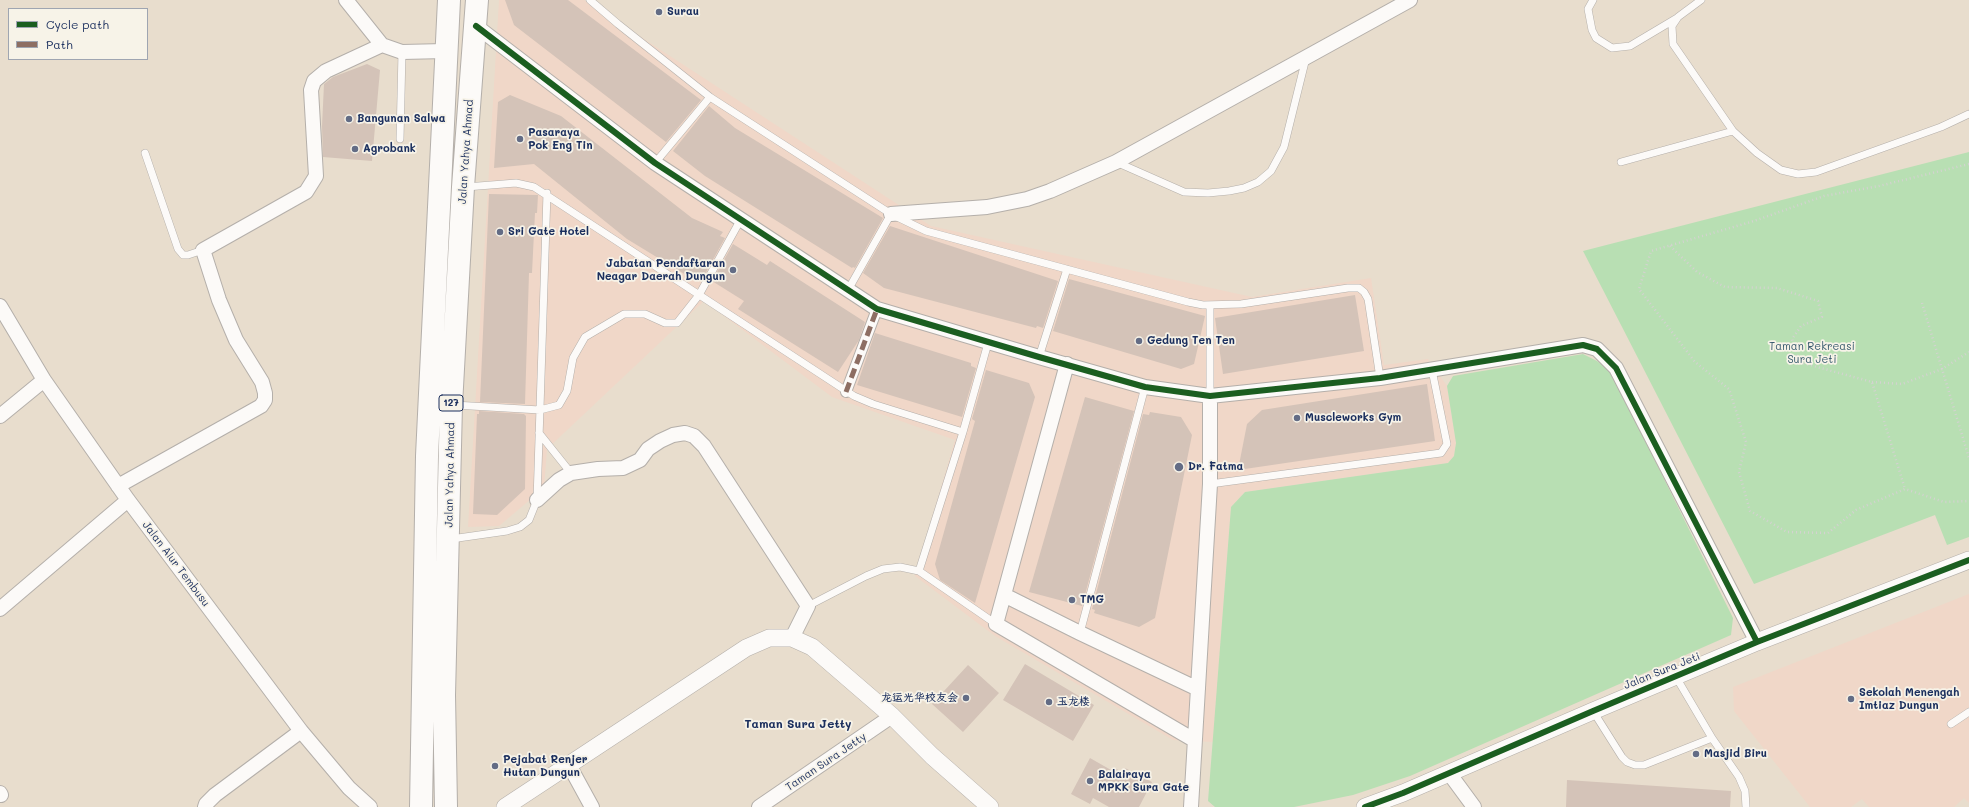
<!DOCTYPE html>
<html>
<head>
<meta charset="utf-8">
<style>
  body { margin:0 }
  #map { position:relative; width:1969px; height:807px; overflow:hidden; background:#e8ddcd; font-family:Mali,sans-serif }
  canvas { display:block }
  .legend { position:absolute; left:8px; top:8px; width:140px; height:52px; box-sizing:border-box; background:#f7f3e8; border:1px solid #9fa5b1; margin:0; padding:5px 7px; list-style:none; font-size:12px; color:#1b2f5e }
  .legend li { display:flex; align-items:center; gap:8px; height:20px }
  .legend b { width:20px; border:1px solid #9fa5b1 }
</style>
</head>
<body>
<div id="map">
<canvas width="1969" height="807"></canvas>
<ul class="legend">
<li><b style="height:5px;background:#1b5e20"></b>Cycle path</li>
<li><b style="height:5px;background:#8d6e63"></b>Path</li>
</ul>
</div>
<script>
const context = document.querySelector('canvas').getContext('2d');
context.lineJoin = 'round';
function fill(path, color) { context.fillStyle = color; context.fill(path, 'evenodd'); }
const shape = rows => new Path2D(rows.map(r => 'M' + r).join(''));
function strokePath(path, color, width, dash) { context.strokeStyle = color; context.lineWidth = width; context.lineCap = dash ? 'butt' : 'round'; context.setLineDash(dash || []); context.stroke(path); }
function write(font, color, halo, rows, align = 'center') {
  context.font = font + ' Mali,"LXGW WenKai TC",sans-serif'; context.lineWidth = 3.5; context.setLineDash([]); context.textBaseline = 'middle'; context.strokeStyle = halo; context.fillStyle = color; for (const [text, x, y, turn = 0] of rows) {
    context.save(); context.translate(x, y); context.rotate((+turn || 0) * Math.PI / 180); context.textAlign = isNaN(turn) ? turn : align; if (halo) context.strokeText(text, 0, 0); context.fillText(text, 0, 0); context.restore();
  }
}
const built = shape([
  [499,0,584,0,931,226,1252,297,1371,278,1384,365,1428,359,1447,386,1456,443,1454,456,1448,463,1245,492,1231,507,1213,742,1173,740,995,636,915,576,955,440,832,397,704,301,547,449,544,488,499,526,468,527],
  [1969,594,1969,803,1964,798,1954,807,1869,807,1862,799,1851,807,1810,807,1734,711,1733,687]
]);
const green = shape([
  [1969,152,1969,537,1947,545,1935,515,1754,584,1583,251],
  [1583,354,1597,361,1611,372,1733,618,1731,635,1410,776,1353,795,1294,807,1215,807,1208,801,1231,507,1245,492,1448,463,1454,456,1456,443,1447,386,1453,376]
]);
const building = shape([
  [505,0,568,0,701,100,666,142,514,25],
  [367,64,380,70,372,161,323,157,322,126,324,84,333,77],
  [510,95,561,116,692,218,723,232,720,236,725,238,704,276,700,274,696,281,627,239,534,164,494,168,498,102],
  [709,106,735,128,883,218,855,268,853,267,852,268,705,176,673,151],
  [489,194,538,195,537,213,535,213,532,273,529,273,525,404,480,402],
  [890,226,1058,281,1043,328,1037,326,1036,328,884,288,863,273],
  [733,244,767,265,770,261,865,322,859,340,838,372,738,309,744,301,712,281],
  [1069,279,1205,316,1194,364,1181,369,1053,331],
  [1355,295,1364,351,1223,374,1215,318],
  [875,333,971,363,971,366,976,368,962,417,857,385],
  [986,370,1029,383,1035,397,975,603,940,580,935,564,975,421,972,419],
  [1427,384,1435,441,1238,470,1247,424,1262,410],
  [1085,397,1134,411,1082,606,1029,592],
  [479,411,524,414,526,416,525,489,497,515,473,514,477,414,479,414],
  [1150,412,1181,417,1192,435,1155,618,1139,627,1094,613,1095,610,1092,609,1143,414,1149,415],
  [1025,664,1094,705,1073,741,1003,700],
  [968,665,999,693,963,732,932,704],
  [1090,758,1111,770,1113,767,1122,772,1125,768,1152,782,1139,807,1109,807,1093,798,1090,804,1071,794],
  [1567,780,1731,791,1730,807,1566,807]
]);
const path = shape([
  [1969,164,1879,186,1824,196,1754,221,1651,251,1639,289,1695,362,1729,389,1746,442,1739,472,1750,511,1787,532,1828,533,1856,510,1905,489,1944,502,1969,501],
  [1670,246,1697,272,1725,287,1777,288,1818,301,1822,317,1801,326,1792,339,1799,362,1872,382,1905,489],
  [1922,303,1969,458],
  [1872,382,1902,384,1942,369,1969,352]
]);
const service = shape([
  [590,0,618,24,710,97,891,214,926,231,1188,302,1203,305,1241,304,1348,288,1359,288,1364,292,1368,299,1380,378],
  [1593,0,1588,9,1592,30,1596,38,1612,48,1630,46,1677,18],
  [1701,0,1678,17,1672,26,1673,44,1733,131,1757,153,1781,170,1798,174,1816,172,1941,127,1969,114],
  [400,139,402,52],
  [145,153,178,249,183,255,188,255,203,250],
  [1116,162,1184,192,1208,193,1229,191,1244,188,1258,182,1271,171,1284,147,1306,58],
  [1621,162,1733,131],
  [655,163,710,97],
  [466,187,516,183,534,187,854,396,873,404,963,432],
  [848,290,891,214],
  [1210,305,1210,396],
  [1039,357,1067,269],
  [454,405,540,410,559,405,567,391,573,358,585,337,624,314,645,314,665,323,677,323,699,295,741,219],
  [539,433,571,473],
  [1210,484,1441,453,1447,444,1432,370],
  [451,539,507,531,520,527,529,520,537,500,547,193],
  [919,571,963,432,988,343],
  [808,606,866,576,883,569,900,567,919,571,996,624],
  [1080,633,1145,387],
  [1676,677,1712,738,1739,777,1745,791,1746,807],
  [1593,711,1622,757,1627,762,1635,765,1644,765,1712,738],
  [1951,724,1969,712]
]);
const pedestrian = shape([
  [846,392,877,309]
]);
const minor = shape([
  [346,0,382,45,402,52,445,51],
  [476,26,655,163,877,309,1039,357,1145,387,1210,396,1380,378,1583,345,1597,349,1616,368,1757,642],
  [891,214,987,207,1027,199,1050,191,1116,162,1410,0],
  [0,306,44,380,128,500,301,731,349,788,370,807],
  [1067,364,996,624,1194,740],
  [0,416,44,380],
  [118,486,261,406,265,400,265,393,262,382,236,340,219,300,203,250,306,192,316,176,311,90,314,81,326,71,382,45],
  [537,500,559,480,571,473,598,469,623,468,640,460,648,449,660,441,673,435,685,433,694,436,704,446,808,606,792,638],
  [1004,595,1080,633,1198,689],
  [0,609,128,500],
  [569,765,592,807],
  [1449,773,1474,807],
  [0,793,1,795],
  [205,807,206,804,215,795,301,731],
  [759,807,892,716],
  [1191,807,1210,484,1210,396]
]);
const tertiary = shape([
  [505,807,746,648,769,638,792,638,812,647,892,716,932,756,990,807],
  [1365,807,1403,793,1593,711,1757,642,1969,560]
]);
const primary = shape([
  [421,807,427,456,449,0],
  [446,807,444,695,451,405,463,187,477,0]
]);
const quiet = shape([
  [846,392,877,309]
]);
const cycleway = shape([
  [476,26,655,163,877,309,1039,357,1145,387,1210,396,1380,378,1583,345,1597,349,1616,368,1757,642],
  [1365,807,1403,793,1593,711,1757,642,1969,560]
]);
const markers = [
  [659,12,4,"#636c85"],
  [349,119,4,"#636c85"],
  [520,139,4,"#636c85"],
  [355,149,4,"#636c85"],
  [500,232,4,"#636c85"],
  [733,270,4,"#636c85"],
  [1139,341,4,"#636c85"],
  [1297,418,4,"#636c85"],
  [1179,467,5,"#636c85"],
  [1072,600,4,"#636c85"],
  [966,698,4,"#636c85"],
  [1851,699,4,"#636c85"],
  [1049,702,4,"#636c85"],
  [1696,754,4,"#636c85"],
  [495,766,4,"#636c85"],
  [1090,781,4,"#636c85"]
];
const shields = [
  [451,403,24]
];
const shieldNames = [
  ["127",451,403]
];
const poiNames = [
  ["Surau",667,12],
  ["Bangunan Salwa",357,119],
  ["Pasaraya",528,133],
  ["Pok Eng Tin",528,146],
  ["Agrobank",363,149],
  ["Sri Gate Hotel",508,232],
  ["Jabatan Pendaftaran",725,264,"right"],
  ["Neagar Daerah Dungun",725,277,"right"],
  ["Gedung Ten Ten",1147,341],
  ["Muscleworks Gym",1305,418],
  ["Dr. Fatma",1188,467],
  ["TMG",1080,600],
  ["Sekolah Menengah",1859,693],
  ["Imtiaz Dungun",1859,706],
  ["龙运光华校友会",958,698,"right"],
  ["玉龙楼",1057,702],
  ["Masjid Biru",1704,754],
  ["Pejabat Renjer",503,760],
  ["Hutan Dungun",503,773],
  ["Balairaya",1098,775],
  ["MPKK Sura Gate",1098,788]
];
const streetNames = [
  ["Jalan Yahya Ahmad",466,152,-86],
  ["Jalan Yahya Ahmad",450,475,-89],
  ["Jalan Alur Tembusu",176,564,53],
  ["Jalan Sura Jeti",1662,671,-22],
  ["Taman Sura Jetty",826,762,-34]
];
const parkNames = [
  ["Taman Rekreasi",1812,347],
  ["Sura Jeti",1812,360]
];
const neighbourhoodNames = [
  ["Taman Sura Jetty",798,724]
];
fill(built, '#f0d7c8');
fill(green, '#b8dfb3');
fill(building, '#d4c3b8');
strokePath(service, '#b4afaa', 8);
strokePath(pedestrian, '#b4afaa', 12);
strokePath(minor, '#b4afaa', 16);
strokePath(tertiary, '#b4afaa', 18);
strokePath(primary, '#b4afaa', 24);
strokePath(path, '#d4d2d1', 2.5, [1, 3]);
strokePath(service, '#fcfaf8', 7);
strokePath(pedestrian, '#fcfaf8', 10);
strokePath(minor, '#fcfaf8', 14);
strokePath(tertiary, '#fcfaf8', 17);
strokePath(primary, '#fcfaf8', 22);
strokePath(quiet, '#8d6e63', 5, [10, 5]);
strokePath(cycleway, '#1b5e20', 6);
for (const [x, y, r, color] of markers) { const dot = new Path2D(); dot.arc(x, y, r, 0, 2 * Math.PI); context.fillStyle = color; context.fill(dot); strokePath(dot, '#f7f3e8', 1.5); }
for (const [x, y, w] of shields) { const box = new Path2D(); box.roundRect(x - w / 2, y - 8, w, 16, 3); context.fillStyle = '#f7f3e8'; context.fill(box); strokePath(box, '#1b2f5e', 1); }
write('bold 10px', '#1b2f5e', null, shieldNames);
write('bold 11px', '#1b2f5e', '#f7f3e8', poiNames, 'left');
write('11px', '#1b2f5e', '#f7f3e8', streetNames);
write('11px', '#385b6e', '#f7f3e8', parkNames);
write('bold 12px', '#1b2f5e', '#f7f3e8', neighbourhoodNames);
</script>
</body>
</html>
